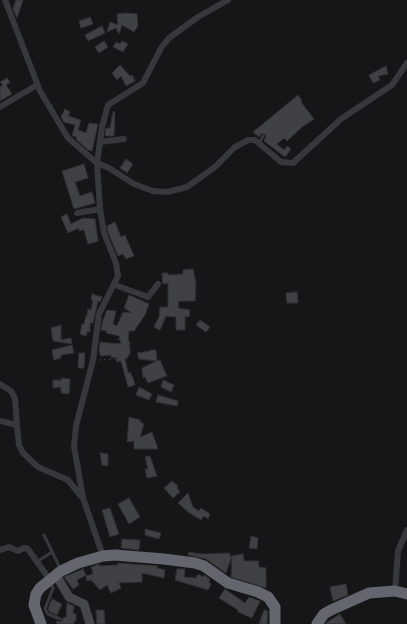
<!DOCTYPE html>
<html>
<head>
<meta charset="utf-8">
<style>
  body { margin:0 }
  canvas { display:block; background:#161618 }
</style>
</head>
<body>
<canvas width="407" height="624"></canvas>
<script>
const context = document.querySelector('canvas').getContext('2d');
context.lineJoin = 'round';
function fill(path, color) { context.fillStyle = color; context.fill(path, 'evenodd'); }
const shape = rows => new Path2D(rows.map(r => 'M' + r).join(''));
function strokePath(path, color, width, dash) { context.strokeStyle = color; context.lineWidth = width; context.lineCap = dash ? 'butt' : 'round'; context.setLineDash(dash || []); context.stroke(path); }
const building = shape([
  [16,0,23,0,17,18,13,9,16,0],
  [126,13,137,14,138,26,134,32,122,25,119,34,116,28,107,32,110,22,118,25,117,14,126,13],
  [90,17,93,24,81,28,79,21,90,17],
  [102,26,105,33,88,41,85,35,102,26],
  [104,41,108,47,99,53,95,47,104,41],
  [122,41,128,44,123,52,113,47,116,42,120,44,122,41],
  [120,65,130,76,132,75,135,81,126,86,121,76,117,80,112,73,120,65],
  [386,66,388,74,378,76,380,80,373,83,369,75,386,66],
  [7,78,10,82,6,85,12,94,0,101,0,87,3,85,0,82,7,78],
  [298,95,302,101,301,102,314,119,302,127,287,141,284,138,277,144,284,150,287,146,291,149,285,157,264,141,266,136,265,134,261,134,259,137,253,132,298,95],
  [65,109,70,112,68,116,81,120,78,130,86,133,89,123,98,124,92,151,88,150,76,139,77,137,72,136,75,125,64,122,61,117,65,109],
  [113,112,115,112,114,136,105,136,106,128,110,128,113,112],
  [126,159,133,164,127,173,120,168,126,159],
  [84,164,88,178,75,182,80,196,92,192,95,203,74,209,62,171,84,164],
  [67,214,71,224,83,218,95,219,98,241,88,244,84,230,79,231,79,228,68,233,61,217,67,214],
  [115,222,121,237,125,235,134,256,126,259,123,254,118,256,108,232,107,226,115,222],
  [193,269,196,283,195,301,179,301,178,308,190,310,189,317,185,316,185,330,176,330,176,317,166,316,160,330,154,327,159,317,160,307,168,307,168,283,163,284,162,273,168,273,168,275,183,274,183,270,193,269],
  [297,292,298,303,287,303,286,293,297,292],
  [92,294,102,297,100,302,98,301,93,323,90,323,90,332,87,332,86,336,80,334,82,324,84,324,86,316,87,316,88,309,91,310,93,300,91,300,92,294],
  [129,295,149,304,145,315,134,331,129,331,128,341,130,341,129,348,130,348,130,355,128,355,128,358,125,358,128,373,130,372,133,378,135,385,128,387,121,361,117,362,116,357,111,358,111,355,101,356,99,351,100,342,121,344,119,336,106,333,107,331,101,330,102,323,107,310,116,311,113,324,117,326,123,312,132,313,124,308,129,295],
  [200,320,210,327,206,332,196,325,200,320],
  [61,325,61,340,71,338,72,344,53,341,51,328,61,325],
  [72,345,74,353,61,355,61,358,54,360,52,350,72,345],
  [150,350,156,350,157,361,160,360,167,376,148,383,145,377,143,378,142,368,156,361,139,359,137,353,150,351,150,350],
  [79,353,85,353,84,368,78,368,79,353],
  [62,378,70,379,69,394,61,393,61,387,53,388,53,380,62,380,62,378],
  [163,380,174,385,171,392,161,387,163,380],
  [139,387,152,394,149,400,136,395,139,387],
  [158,395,178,401,177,406,156,402,158,395],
  [129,417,140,420,140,422,144,424,140,437,152,432,158,449,134,449,134,441,127,442,129,417],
  [100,453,108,454,108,466,102,465,100,453],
  [150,456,157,476,147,478,145,469,148,469,145,457,150,456],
  [172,481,178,486,177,488,180,492,173,498,164,488,172,481],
  [188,493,193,507,199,511,201,508,210,514,208,519,204,516,201,520,188,512,178,503,188,493],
  [129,498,140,517,129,524,118,504,129,498],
  [110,508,119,534,110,537,102,510,110,508],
  [145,529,161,533,159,539,145,535,145,529],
  [251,536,258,538,257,549,249,548,251,536],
  [122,539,140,540,139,550,121,548,122,539],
  [189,552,201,554,230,553,230,557,232,556,226,573,206,559,188,555,189,552],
  [243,554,244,561,258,561,259,567,266,568,266,588,231,577,232,556,243,554],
  [118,563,158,566,157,568,165,570,164,578,142,573,142,582,119,583,121,588,111,593,107,585,100,590,91,580,87,581,86,576,93,574,91,567,99,564,100,566,118,565,118,563],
  [83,569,86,575,77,580,79,585,73,589,64,577,83,569],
  [177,569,185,569,184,577,196,578,198,574,203,577,204,575,210,579,209,582,211,584,208,590,175,580,177,569],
  [346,584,348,595,333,601,330,587,346,584],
  [225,589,245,603,249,597,260,601,252,618,238,612,238,610,219,598,225,589],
  [52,599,62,604,57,615,50,612,48,609,52,599],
  [67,603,74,606,73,613,76,614,76,621,74,621,74,624,57,624,56,621,61,622,63,618,66,617,67,603],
  [96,610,104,610,105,624,97,624,96,610],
  [264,610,268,611,267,624,259,624,264,610],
  [340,614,346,624,326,624,326,623,340,614]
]);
const path = shape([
  [99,360,120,359,118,334,134,315,141,300]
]);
const lane = shape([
  [259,144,263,136],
  [44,535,60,568],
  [38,561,52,552],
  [50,582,53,588,45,609,48,614,60,619]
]);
const street = shape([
  [5,0,40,91,68,138,97,163,109,168,134,184,153,191,167,192,187,187,215,167,235,147,248,140,255,140,281,162,293,163,341,119,392,85,407,63],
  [0,107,37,85],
  [100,142,124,139],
  [77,213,100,209],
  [115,285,148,297,158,284],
  [0,384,11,391,15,398,17,425,19,445,23,453,38,467,68,480,81,496],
  [0,421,17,425],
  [0,550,9,547,18,551,24,548,28,549,50,580],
  [103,556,83,498,74,446,76,426,93,360,99,314,118,276,116,263,104,233,100,209,97,163,102,127,108,105,143,83,161,48,169,38,198,17,228,0],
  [395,591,398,551,407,530]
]);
const secondary = shape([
  [56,575,69,597,84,604,90,624]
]);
const highway = shape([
  [41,624,34,605,36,594,40,588,61,571,78,563,103,556,115,555,164,559,195,563,204,566,228,583,258,592,268,597,275,607,275,624],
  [317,624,324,614,331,610,369,593,395,591,407,594]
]);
fill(building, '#404145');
strokePath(building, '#303034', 1);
strokePath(path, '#3d3f44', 1, [2, 3]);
strokePath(lane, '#37383d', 3);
strokePath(street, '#37383d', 6);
strokePath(secondary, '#45474d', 9);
strokePath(highway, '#63666e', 11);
</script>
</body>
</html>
